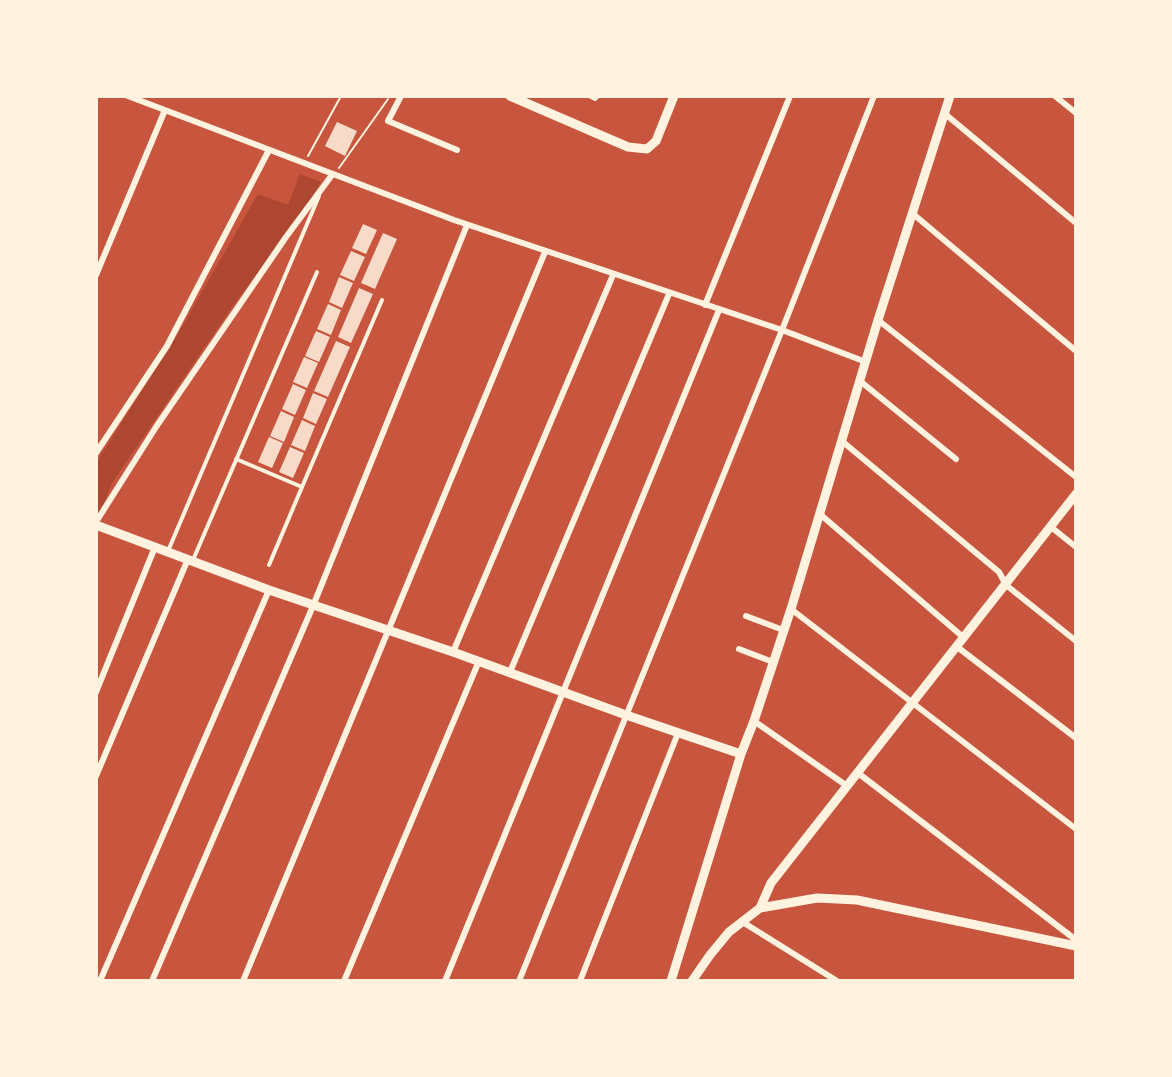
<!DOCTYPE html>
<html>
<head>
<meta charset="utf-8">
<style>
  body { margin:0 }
  #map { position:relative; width:1172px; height:1077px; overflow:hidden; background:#c8553d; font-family:Signika,sans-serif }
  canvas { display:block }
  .frame { position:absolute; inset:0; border:98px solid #fff3e0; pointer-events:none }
</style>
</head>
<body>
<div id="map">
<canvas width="1172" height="1077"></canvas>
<div class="frame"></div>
</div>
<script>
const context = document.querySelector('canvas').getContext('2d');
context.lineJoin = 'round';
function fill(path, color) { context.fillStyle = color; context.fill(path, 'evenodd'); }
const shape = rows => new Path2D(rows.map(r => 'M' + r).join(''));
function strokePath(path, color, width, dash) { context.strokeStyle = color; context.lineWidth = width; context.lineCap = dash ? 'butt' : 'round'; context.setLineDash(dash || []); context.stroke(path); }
const green = shape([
  [300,174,321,182,306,208,232,307,112,483,96,523,96,463,179,332,258,194,288,205]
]);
const building = shape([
  [337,122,357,131,345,156,325,146],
  [363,224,377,230,366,254,352,248],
  [383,233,397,239,375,289,361,283],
  [351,251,365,257,354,281,340,275],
  [339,277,353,283,342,308,329,302],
  [359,288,373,294,351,343,338,337],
  [328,304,341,310,331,335,317,329],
  [316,331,330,337,319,362,305,356],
  [336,341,350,347,328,397,314,391],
  [304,357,318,363,307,388,293,382],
  [293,384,306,390,295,415,282,409],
  [313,393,327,399,316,424,303,418],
  [281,411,294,417,284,442,270,436],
  [302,420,315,426,305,451,291,445],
  [269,437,283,443,272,468,258,462],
  [290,447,304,453,293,478,279,472]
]);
const path = shape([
  [308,156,341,96],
  [339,168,388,99]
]);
const service = shape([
  [589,96,595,99,598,96],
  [236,459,302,487,382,300],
  [168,551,319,196],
  [193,560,317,272],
  [269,565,302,487]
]);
const minor = shape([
  [128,96,454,220,782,330,866,362],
  [401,96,388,121,457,150],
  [1055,96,1076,113],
  [944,113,1076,223],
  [912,213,1076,351],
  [96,275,165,110],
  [705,305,790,96],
  [878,320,1076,477],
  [860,381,956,459],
  [843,442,999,572,1006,585,1076,641],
  [96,453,167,346,269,150],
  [821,515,963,637],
  [96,522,156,427,286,237,332,175],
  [1051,527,1076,547],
  [791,609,1076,829],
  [746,616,783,630],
  [956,646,1076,738],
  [739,649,773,662],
  [453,652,613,275],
  [510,672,669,294],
  [96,692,155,547],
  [754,721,847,786],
  [858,773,1076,940],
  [96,776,188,559],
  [741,921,837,981],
  [100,981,269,590],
  [152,981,313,606,467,225],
  [243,981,545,252],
  [344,981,479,661],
  [445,981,719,310],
  [519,981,782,330,874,96],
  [580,981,678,733]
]);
const tertiary = shape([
  [510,96,628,147,647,149,656,141,674,96],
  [96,525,269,590,453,652,626,715,741,754],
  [760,908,771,883,1076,494],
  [671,981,741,754,754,721,791,609,878,320,950,96],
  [692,981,710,955,729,932,760,908,817,898,857,900,1076,946]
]);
fill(green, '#ae4732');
fill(building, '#f7dbc8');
strokePath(path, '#fff3e0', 2);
strokePath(service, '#fff3e0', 4);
strokePath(minor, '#fff3e0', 6);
strokePath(tertiary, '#fff3e0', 9);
</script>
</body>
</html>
